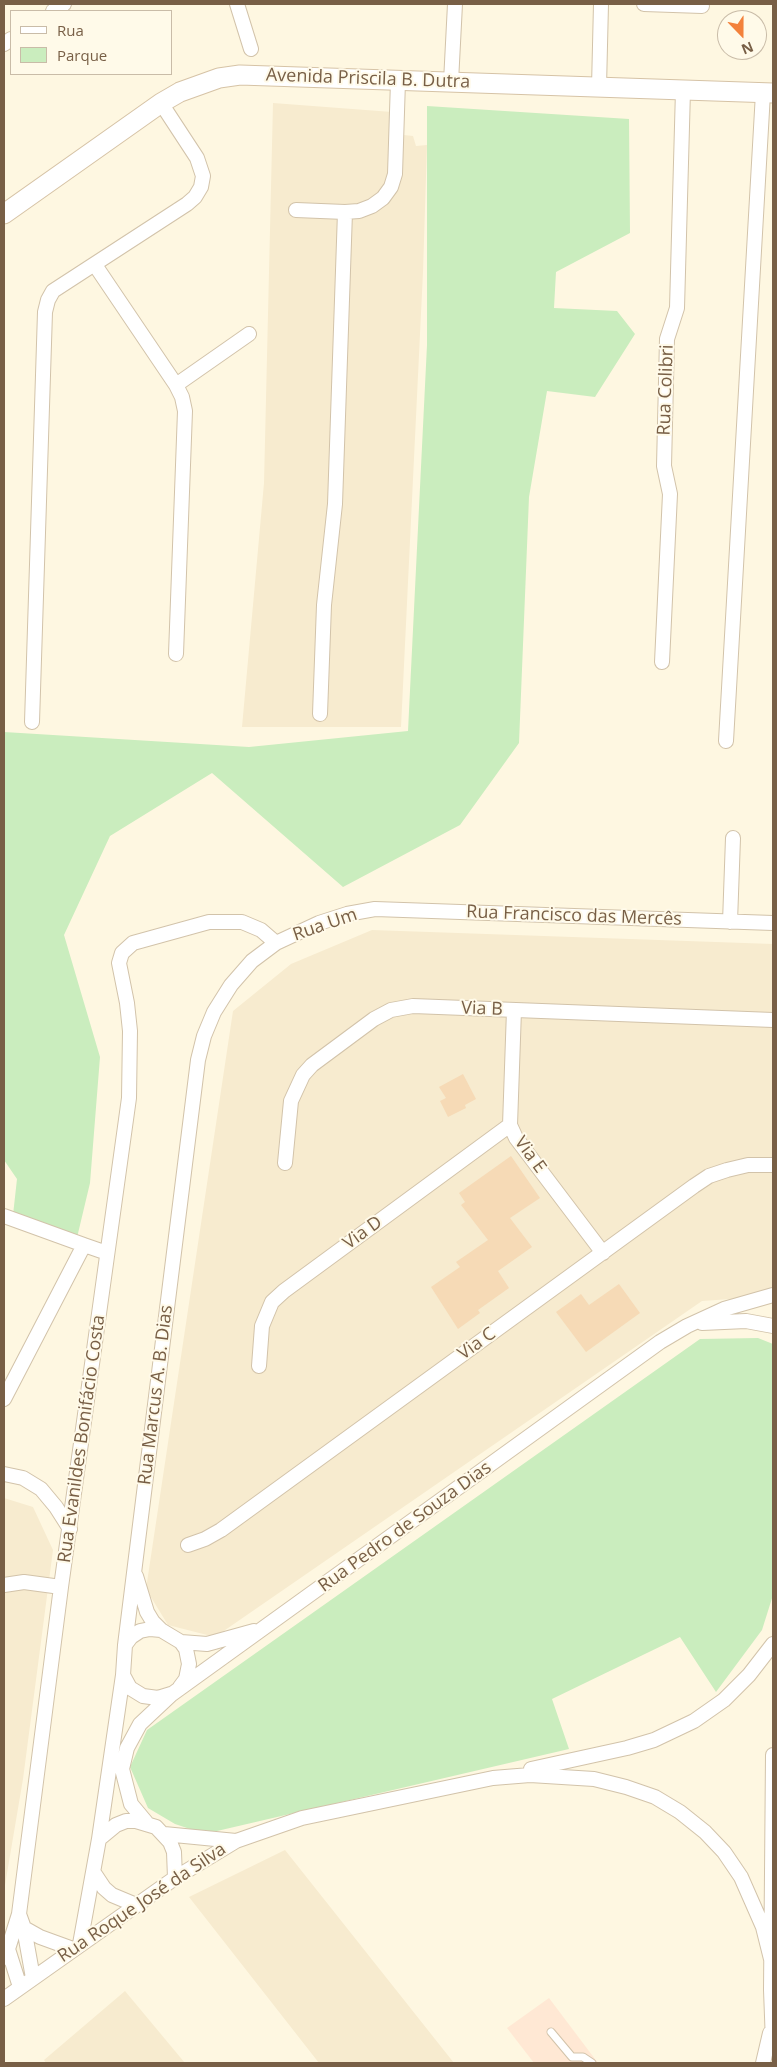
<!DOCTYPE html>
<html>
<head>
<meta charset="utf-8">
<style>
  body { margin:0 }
  #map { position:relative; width:777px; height:2067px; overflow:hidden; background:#fef7e1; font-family:"Open Sans",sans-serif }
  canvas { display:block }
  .frame { position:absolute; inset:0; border:5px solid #785f46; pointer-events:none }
  .legend { position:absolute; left:10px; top:10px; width:162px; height:65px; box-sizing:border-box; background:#fffae9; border:1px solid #c9bca8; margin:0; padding:6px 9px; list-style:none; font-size:15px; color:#785f46 }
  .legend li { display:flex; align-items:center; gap:10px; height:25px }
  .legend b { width:25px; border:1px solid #c9bca8 }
  .north { position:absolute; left:717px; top:10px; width:50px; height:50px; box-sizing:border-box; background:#fffae9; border:1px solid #c9bca8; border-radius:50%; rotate:158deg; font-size:14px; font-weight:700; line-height:20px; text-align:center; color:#785f46 }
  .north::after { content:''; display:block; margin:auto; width:18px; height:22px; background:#f3813b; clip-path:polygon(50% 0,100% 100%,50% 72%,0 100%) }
</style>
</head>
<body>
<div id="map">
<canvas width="777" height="2067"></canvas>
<div class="frame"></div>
<ul class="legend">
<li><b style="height:6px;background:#fff"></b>Rua</li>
<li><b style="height:14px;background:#caedbe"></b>Parque</li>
</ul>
<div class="north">N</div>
</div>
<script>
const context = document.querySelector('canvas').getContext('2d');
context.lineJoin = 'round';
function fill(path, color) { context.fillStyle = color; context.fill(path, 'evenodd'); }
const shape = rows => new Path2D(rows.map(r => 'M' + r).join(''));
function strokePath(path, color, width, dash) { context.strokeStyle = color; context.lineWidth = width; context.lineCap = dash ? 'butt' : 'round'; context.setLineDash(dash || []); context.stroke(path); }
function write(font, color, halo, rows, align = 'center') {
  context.font = font + ' "Open Sans",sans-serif'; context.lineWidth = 4; context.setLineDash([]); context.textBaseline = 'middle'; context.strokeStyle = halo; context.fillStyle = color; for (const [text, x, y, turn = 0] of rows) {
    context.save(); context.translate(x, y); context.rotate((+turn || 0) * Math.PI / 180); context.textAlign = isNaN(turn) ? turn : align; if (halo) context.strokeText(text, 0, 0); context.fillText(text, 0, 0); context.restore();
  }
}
const residential = shape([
  [273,103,392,112,392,144,403,145,404,135,413,136,416,146,427,145,423,272,401,727,242,727,264,483],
  [372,930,773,944,773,1296,702,1301,215,1637,168,1625,146,1589,233,1011,291,964],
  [4,1498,33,1507,53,1550,23,1779,4,1891],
  [285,1850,454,2063,319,2063,189,1897],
  [125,1991,185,2063,46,2063,44,2060]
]);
const commercial = shape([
  [549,1998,598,2063,534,2063,507,2028]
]);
const green = shape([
  [427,106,629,119,630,233,556,272,554,308,617,311,635,334,595,397,547,391,529,497,519,743,460,825,343,887,212,773,110,836,64,935,100,1057,90,1183,75,1246,13,1215,17,1179,4,1160,4,732,249,747,408,731,427,345],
  [758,1338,773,1344,773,1595,762,1630,716,1692,680,1637,552,1699,569,1749,217,1831,199,1832,175,1824,148,1808,130,1767,147,1730,700,1339]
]);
const building = shape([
  [463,1074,476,1099,465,1105,466,1108,448,1117,440,1101,446,1098,439,1087],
  [511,1156,540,1198,510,1218,532,1247,498,1271,509,1288,478,1310,480,1313,458,1329,431,1287,460,1267,456,1262,488,1240,461,1205,465,1202,459,1193],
  [619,1284,640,1313,586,1352,556,1312,581,1294,589,1305]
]);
const lane = shape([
  [551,2032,572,2057,583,2057,592,2063]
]);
const street = shape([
  [237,4,251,49],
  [644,4,702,6],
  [53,11,64,4],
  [4,44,11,39],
  [451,82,455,4],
  [599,87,601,4],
  [296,210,345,212],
  [95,265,176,385,249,334],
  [176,385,182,397,185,411,176,654],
  [662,662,670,494,664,466,667,339,677,308,683,90],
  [320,714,324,605,335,504,345,212,359,211,372,206,383,198,391,187,395,174,398,81],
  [32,722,45,312,48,300,53,291,187,204,195,197,201,187,203,176,197,158,161,103],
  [726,741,763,93],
  [730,922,733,838],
  [514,1010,510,1125,516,1138,603,1253],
  [285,1163,291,1101,303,1075,312,1065,374,1019,391,1010,413,1006,773,1020],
  [4,1216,84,1245],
  [702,1323,746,1321,773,1326],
  [259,1366,262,1326,272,1302,284,1291,510,1125],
  [4,1399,84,1245,107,1253],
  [4,1474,23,1478,41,1489,56,1507,70,1529],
  [188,1545,205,1539,221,1530,694,1186,709,1176,727,1170,748,1165,773,1165],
  [136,1576,147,1612,153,1622,161,1630,181,1642,207,1644,254,1631],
  [4,1585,24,1582,61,1587],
  [125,1645,131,1637,140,1631,150,1629,161,1630],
  [123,1675,130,1688,143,1696,158,1698,171,1694],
  [180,1687,186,1679,189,1664,186,1649,181,1642],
  [773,1755,771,1990,773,2043],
  [531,1769,627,1748,654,1740,694,1721,724,1700,749,1675,773,1644],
  [146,1822,131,1804,122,1769,127,1748,140,1724,172,1694,660,1342,687,1326,724,1309,773,1295],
  [164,1834,236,1841],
  [99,1839,116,1825,126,1821,136,1821,156,1827,170,1842,174,1852,175,1878],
  [94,1873,104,1888,112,1895,136,1905],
  [19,1914,24,1928,40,1937,73,1949],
  [24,1928,33,1978],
  [80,1944,99,1839,123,1675,125,1645,198,1060,204,1036,214,1012,231,985,252,961,276,943,319,923,347,914,375,909,773,923],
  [8,1949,20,1987],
  [4,1958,8,1949,19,1914,61,1587,129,1098,130,1031,127,1003,119,963,122,953,133,943,209,922,242,922,261,930,276,943],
  [4,1999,175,1878,236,1841,302,1818,493,1778,530,1775,594,1779,626,1787,655,1797,680,1812,705,1832,724,1852,741,1877,763,1927,771,1959],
  [763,2063,770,2033]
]);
const secondary = shape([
  [4,214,161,103,180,92,219,78,240,75,773,93]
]);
const streetNames = [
  ["Avenida Priscila B. Dutra",368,79,2],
  ["Rua Colibri",666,390,-88],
  ["Rua Francisco das Mercês",574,916,2],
  ["Rua Um",325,925,-19],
  ["Via B",482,1009,2],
  ["Via E",530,1155,54],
  ["Via D",363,1233,-36],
  ["Via C",477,1344,-36],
  ["Rua Marcus A. B. Dias",156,1395,-83],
  ["Rua Evanildes Bonifácio Costa",82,1439,-82],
  ["Rua Pedro de Souza Dias",405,1527,-36],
  ["Rua Roque José da Silva",142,1903,-34]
];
fill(residential, '#f7ebcf');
fill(commercial, '#ffe8d4');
fill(green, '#caedbe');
fill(building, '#f6dab6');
strokePath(lane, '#d2c3aa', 9);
strokePath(street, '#d2c3aa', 16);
strokePath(secondary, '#d6c3a6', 21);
strokePath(lane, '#fff', 7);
strokePath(street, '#fff', 14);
strokePath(secondary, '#fff', 19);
write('18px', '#785f46', '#fffae9', streetNames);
</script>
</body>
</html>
